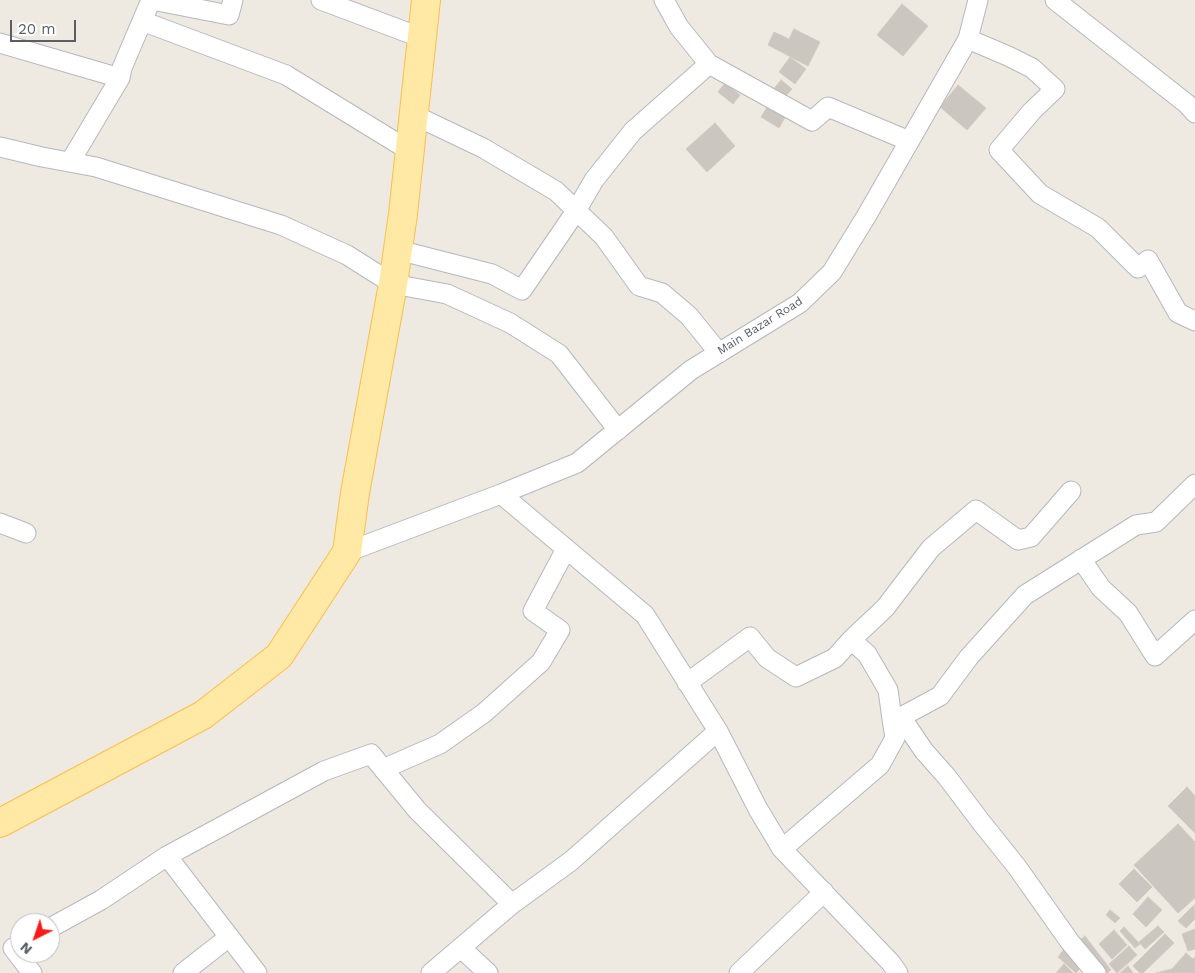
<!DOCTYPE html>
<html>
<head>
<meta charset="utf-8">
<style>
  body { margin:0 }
  #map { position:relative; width:1195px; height:973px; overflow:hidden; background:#eeeae1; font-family:"Work Sans",sans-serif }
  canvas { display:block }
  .north { position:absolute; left:10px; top:913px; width:50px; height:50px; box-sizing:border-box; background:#fff; border:1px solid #bdbfc1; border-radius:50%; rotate:221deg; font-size:14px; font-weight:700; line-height:20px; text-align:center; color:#595f64 }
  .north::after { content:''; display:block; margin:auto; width:18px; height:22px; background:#fb1a1a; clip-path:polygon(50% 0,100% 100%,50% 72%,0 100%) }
  .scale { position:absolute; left:10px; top:20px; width:66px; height:22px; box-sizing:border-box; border:2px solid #595f64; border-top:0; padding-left:6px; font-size:15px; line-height:18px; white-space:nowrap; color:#595f64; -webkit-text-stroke:4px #fff; paint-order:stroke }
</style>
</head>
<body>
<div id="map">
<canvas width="1195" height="973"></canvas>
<div class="north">N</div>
<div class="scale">20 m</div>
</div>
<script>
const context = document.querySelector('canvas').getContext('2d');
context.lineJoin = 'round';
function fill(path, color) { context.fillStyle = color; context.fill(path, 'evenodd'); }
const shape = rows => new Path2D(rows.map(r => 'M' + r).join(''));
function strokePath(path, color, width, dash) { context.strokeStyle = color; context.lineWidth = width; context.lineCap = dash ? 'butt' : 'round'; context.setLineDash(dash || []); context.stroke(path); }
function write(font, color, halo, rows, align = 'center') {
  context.font = font + ' "Work Sans",sans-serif'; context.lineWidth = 4; context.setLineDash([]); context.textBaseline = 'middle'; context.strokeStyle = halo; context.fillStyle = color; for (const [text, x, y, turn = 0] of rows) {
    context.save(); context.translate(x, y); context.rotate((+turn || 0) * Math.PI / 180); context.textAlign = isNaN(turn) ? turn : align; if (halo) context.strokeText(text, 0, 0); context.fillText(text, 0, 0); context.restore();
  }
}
const building = shape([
  [902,4,928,26,903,56,877,35,902,4],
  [794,29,820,42,808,66,768,45,774,32,789,39,794,29],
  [790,57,806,69,795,84,779,72,790,57],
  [781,80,792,89,783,99,772,91,781,80],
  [725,83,740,95,733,104,718,92,725,83],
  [958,85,986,108,967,130,940,107,958,85],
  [771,101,788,112,779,128,761,117,771,101],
  [715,123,735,146,707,172,686,149,715,123],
  [1187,787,1195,796,1195,833,1168,806,1187,787],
  [1178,824,1195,842,1195,898,1178,913,1134,865,1178,824],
  [1134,869,1152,887,1137,902,1119,884,1134,869],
  [1148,897,1162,910,1146,927,1133,914,1148,897],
  [1194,905,1195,919,1186,928,1178,921,1194,905],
  [1110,910,1120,918,1115,923,1106,915,1110,910],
  [1158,926,1164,932,1145,949,1139,942,1158,926],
  [1124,927,1140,944,1135,948,1120,931,1124,927],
  [1195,929,1195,949,1188,951,1182,934,1195,929],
  [1114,930,1127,945,1112,959,1099,944,1114,930],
  [1165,934,1174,943,1143,973,1140,973,1133,966,1165,934],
  [1085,936,1111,970,1107,973,1100,973,1076,943,1085,936],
  [1129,946,1137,955,1117,973,1109,964,1129,946],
  [1065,948,1083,964,1076,973,1058,957,1065,948],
  [1186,953,1193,959,1195,957,1195,973,1156,973,1172,969,1186,953],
  [1064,964,1073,973,1056,973,1064,964],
  [1128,966,1133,973,1120,973,1128,966]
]);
const street = shape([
  [152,0,229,15,233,0],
  [321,0,422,38],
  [664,0,679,27,709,64,812,121,828,107,909,141],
  [1055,0,1187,104,1195,113],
  [142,21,286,75,410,151],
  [968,39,1008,56,1032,68,1055,89,1032,111,999,150,1040,194,1098,228,1138,268,1148,260,1178,313,1195,321],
  [0,43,120,78],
  [414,115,483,148,556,191,604,237,639,286,662,293,689,316,719,353],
  [0,147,42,157,96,167,281,225,347,255,393,284,447,294,510,323,559,354,618,430],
  [70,162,120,78,122,68,151,0],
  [398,250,492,274,522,290,576,211,594,180,633,131,709,64],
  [501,494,645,615,718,731,758,809,782,849,891,963,898,973],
  [0,523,26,533],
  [347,552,501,494,577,463,691,370,800,303,832,272,867,215,968,39,978,0],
  [1081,559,1101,588,1128,613,1155,656,1195,620],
  [687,683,750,637,767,658,796,677,835,658,851,640],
  [901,717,924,751,947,777,981,822,1017,867,1070,942,1096,973],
  [892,719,888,690,867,654,851,640,885,608,931,548,976,510,1018,540,1031,537,1071,491],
  [383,769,440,744,484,713,541,662,560,630,533,611,566,549],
  [782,849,880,765,895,738,892,719,901,717,940,696,969,657,1025,595,1136,525,1156,522,1195,484],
  [167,856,324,771,371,754,417,810,512,904],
  [50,928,101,900,167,856,257,973],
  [13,948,32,973],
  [461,948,488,973],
  [183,973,229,937],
  [431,973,512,904,571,861,718,731],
  [739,973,824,892]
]);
const primary = shape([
  [0,823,203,715,279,656,347,552,355,493,393,284,403,214,426,0]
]);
const streetNames = [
  ["Main Bazar Road",760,326,-32]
];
fill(building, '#cbc7c0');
strokePath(building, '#d4cbbe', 1);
strokePath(street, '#b4b8bd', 21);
strokePath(primary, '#ffbe49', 30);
strokePath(street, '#fff', 19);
strokePath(primary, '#ffe9a5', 28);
write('12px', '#595f64', '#fff', streetNames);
</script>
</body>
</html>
